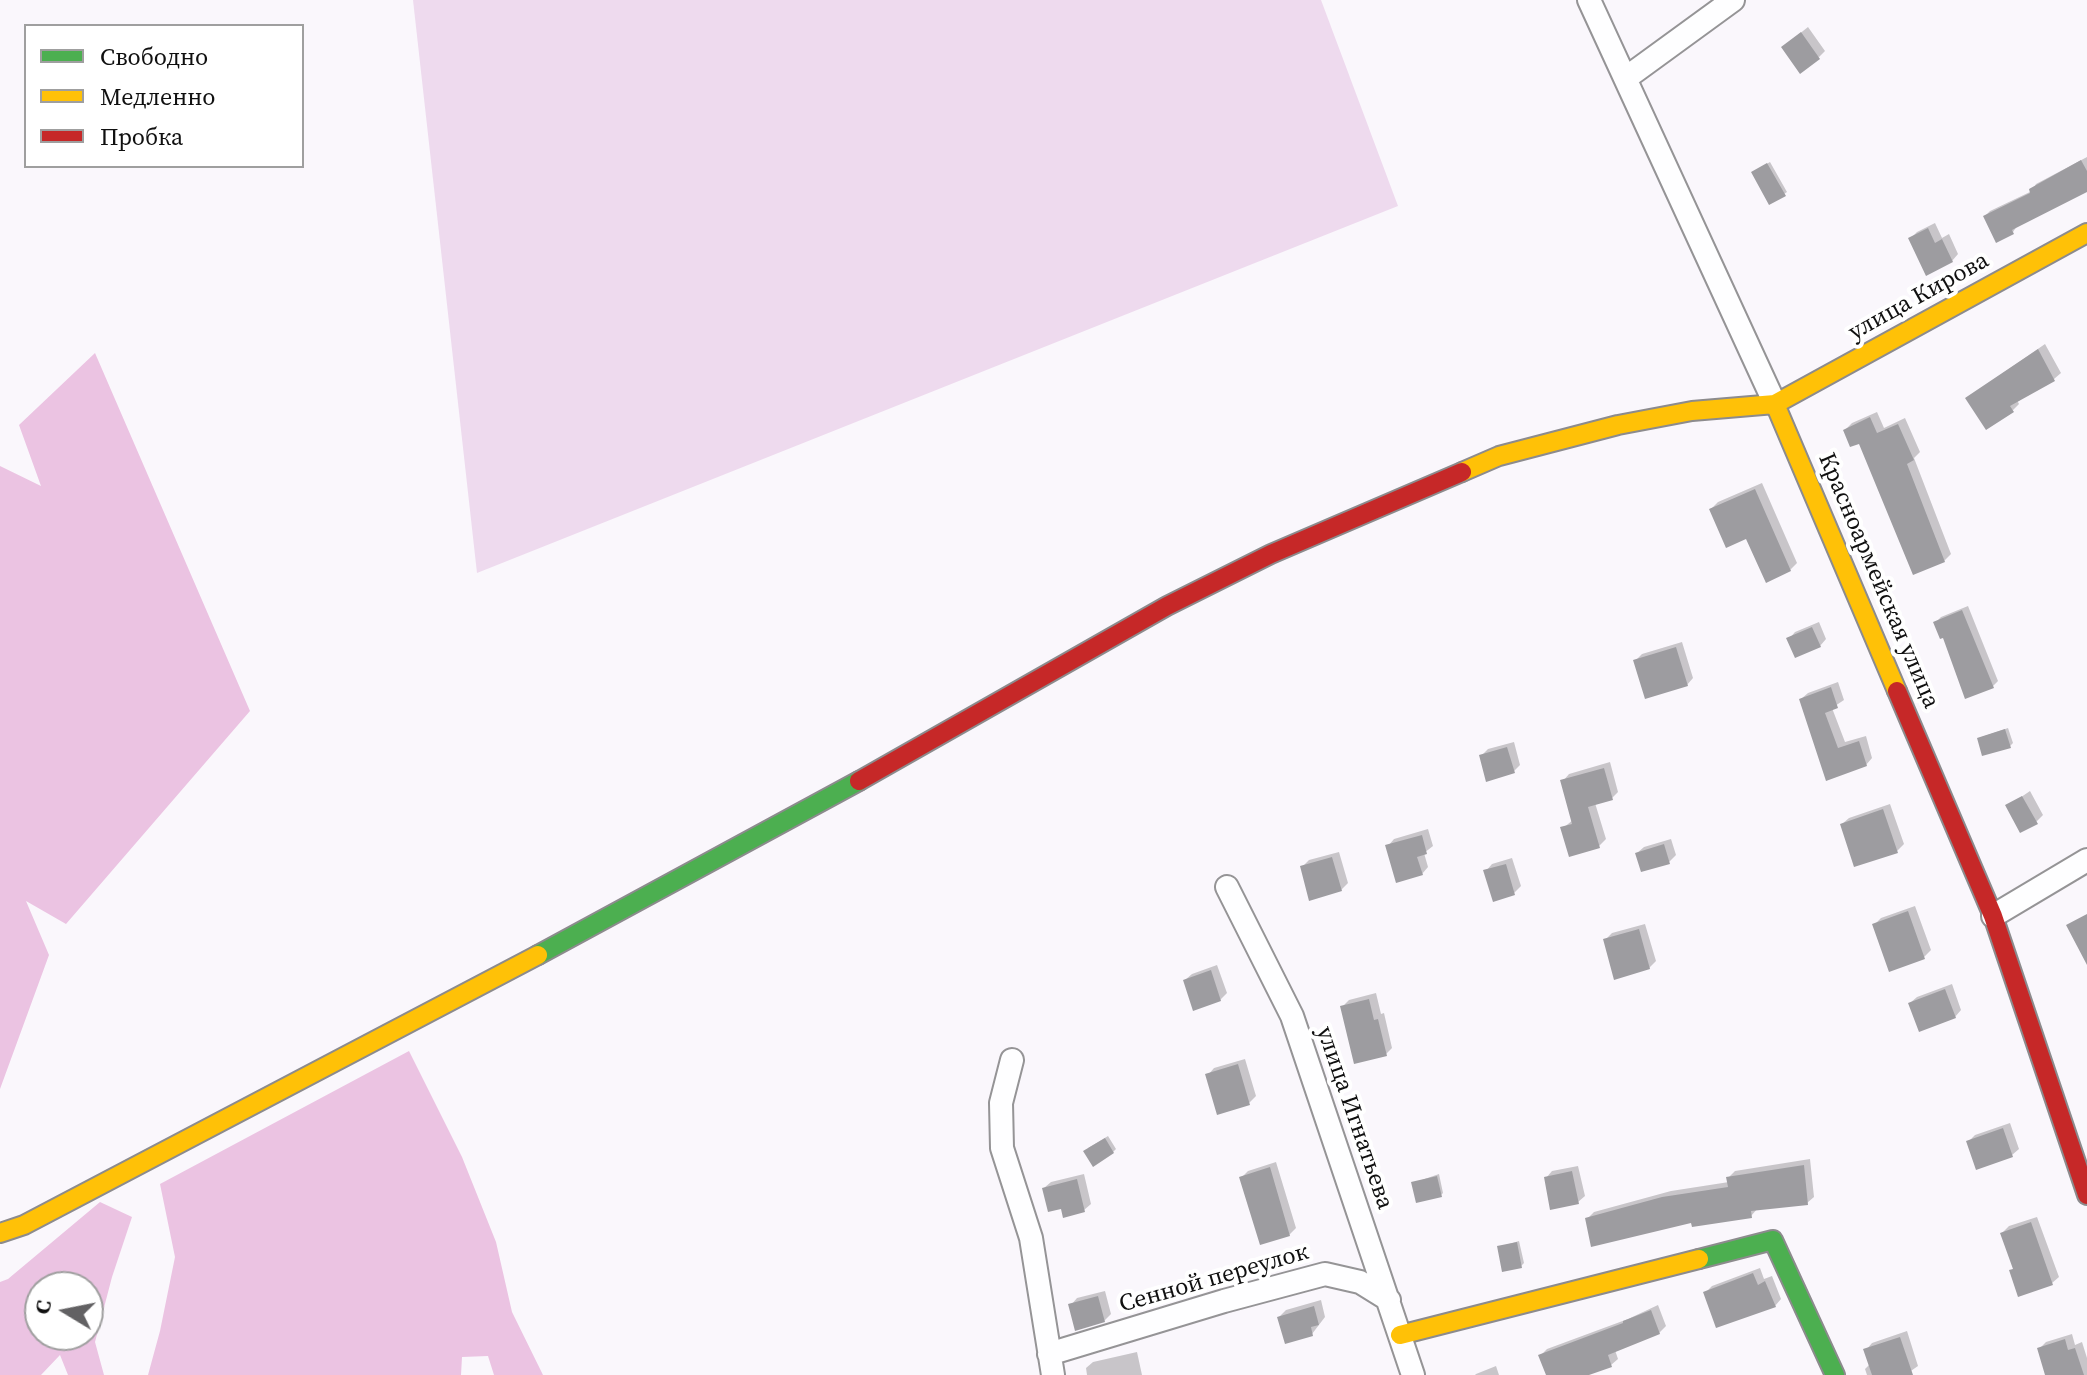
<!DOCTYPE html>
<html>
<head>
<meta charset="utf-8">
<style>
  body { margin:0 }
  #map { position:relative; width:2087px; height:1375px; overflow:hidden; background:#faf7fc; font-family:"Source Serif 4",serif }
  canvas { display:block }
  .legend { position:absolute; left:24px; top:24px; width:280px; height:144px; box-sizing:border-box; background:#fff; border:2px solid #9f9f9f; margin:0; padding:10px 14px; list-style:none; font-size:24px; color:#101010 }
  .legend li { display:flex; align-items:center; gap:16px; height:40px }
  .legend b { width:40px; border:2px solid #9f9f9f }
  .north { position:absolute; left:24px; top:1271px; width:80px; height:80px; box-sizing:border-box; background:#fff; border:2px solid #9f9f9f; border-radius:50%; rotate:280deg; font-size:22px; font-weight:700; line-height:32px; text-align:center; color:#101010 }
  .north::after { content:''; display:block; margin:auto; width:28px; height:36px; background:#626163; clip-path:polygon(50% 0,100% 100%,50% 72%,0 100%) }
</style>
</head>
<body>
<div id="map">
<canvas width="2087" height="1375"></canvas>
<ul class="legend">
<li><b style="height:10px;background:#4caf50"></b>Свободно</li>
<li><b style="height:10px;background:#ffc107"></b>Медленно</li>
<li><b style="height:10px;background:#c62828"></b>Пробка</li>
</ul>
<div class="north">С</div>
</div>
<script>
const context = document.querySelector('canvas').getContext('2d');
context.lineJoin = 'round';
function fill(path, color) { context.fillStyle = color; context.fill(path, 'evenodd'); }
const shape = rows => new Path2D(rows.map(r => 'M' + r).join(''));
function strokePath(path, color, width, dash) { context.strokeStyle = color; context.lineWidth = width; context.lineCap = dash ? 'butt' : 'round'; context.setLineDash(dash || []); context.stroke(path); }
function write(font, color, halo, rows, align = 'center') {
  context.font = font + ' "Source Serif 4",serif'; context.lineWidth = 8; context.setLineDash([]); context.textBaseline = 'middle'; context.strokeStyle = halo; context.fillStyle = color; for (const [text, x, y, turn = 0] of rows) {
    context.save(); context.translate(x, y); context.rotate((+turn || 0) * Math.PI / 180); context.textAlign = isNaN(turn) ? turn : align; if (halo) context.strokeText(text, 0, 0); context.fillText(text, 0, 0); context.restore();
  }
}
const forest = shape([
  [95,353,250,711,66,924,26,901,49,955,0,1089,0,466,41,486,19,425],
  [409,1051,462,1157,496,1242,512,1312,543,1375,494,1375,488,1356,462,1357,461,1375,148,1375,160,1331,175,1257,160,1184],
  [100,1202,132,1217,112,1277,95,1342,104,1375,68,1375,60,1355,41,1375,0,1375,0,1282,8,1279],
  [40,1287,88,1287,88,1335,40,1335]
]);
const cemetery = shape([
  [413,0,1321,0,1398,206,477,573]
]);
const shadow = shape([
  [1808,27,1825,51,1819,57,1783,47],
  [2087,157,2087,190,2017,226,2013,232,1985,216,1990,211,2032,191,2036,184],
  [1770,162,1787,192,1784,194,1756,170],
  [1935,223,1942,238,1949,234,1958,254,1952,261,1910,239,1917,232],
  [2045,344,2061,373,2054,379,2017,400,2019,404,2013,410,1967,398],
  [1877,412,1884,428,1905,418,1920,452,1914,458,1951,554,1944,561,1860,441,1845,430,1852,423],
  [1762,483,1797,563,1790,570,1711,509,1718,502],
  [1968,606,1998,681,1993,686,1935,623,1941,617],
  [1819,622,1826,639,1820,646,1789,639,1795,632],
  [1682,642,1693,678,1687,685,1635,661,1642,654],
  [1838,682,1844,700,1832,708,1845,742,1866,736,1872,758,1866,765,1827,778,1801,699,1808,693],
  [2008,728,2013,743,2010,746,1979,738],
  [1514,742,1520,765,1514,771,1481,756,1488,749],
  [1610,762,1618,792,1612,798,1595,803,1606,839,1599,846,1563,828,1573,820,1563,781,1569,774],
  [2030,791,2043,815,2036,822,2008,806],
  [1890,804,1904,844,1897,851,1842,824,1849,818],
  [1428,829,1433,846,1424,853,1428,867,1422,874,1388,846,1394,839],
  [1671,839,1676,855,1669,862,1637,853,1644,847],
  [1339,852,1348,883,1341,890,1302,867,1309,860],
  [1512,858,1521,886,1514,893,1486,871,1492,864],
  [1915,906,1931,950,1924,957,1874,925,1881,918],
  [1645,924,1656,961,1649,968,1605,940,1612,933],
  [1217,965,1227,993,1220,1000,1185,980,1192,974],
  [1952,984,1961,1010,1955,1017,1910,1003,1917,997],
  [1376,993,1381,1014,1384,1013,1392,1048,1386,1054,1342,1007,1349,1000],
  [1245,1059,1256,1096,1249,1103,1208,1075,1214,1068],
  [2010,1123,2019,1149,2012,1155,1968,1142,1975,1135],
  [1108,1136,1116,1149,1113,1152,1088,1148],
  [1810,1159,1814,1197,1807,1203,1758,1208,1751,1216,1693,1221,1587,1219,1594,1212,1671,1191,1729,1182,1728,1178,1735,1171],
  [1276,1162,1296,1228,1289,1235,1241,1178,1248,1171],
  [1578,1166,1585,1196,1578,1202,1546,1178,1552,1171],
  [1084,1174,1091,1204,1084,1210,1062,1206,1044,1188,1051,1182],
  [1439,1174,1443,1193,1441,1195,1413,1183],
  [2037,1217,2059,1277,2052,1283,2011,1271,2014,1268,2002,1233,2009,1226],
  [1519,1241,1524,1263,1521,1266,1499,1247],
  [1760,1268,1764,1279,1772,1276,1781,1299,1775,1306,1705,1293,1712,1286],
  [1105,1291,1111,1314,1104,1321,1071,1305,1077,1298],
  [1321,1300,1325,1317,1312,1334,1279,1317,1286,1310],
  [1658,1305,1666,1326,1659,1333,1615,1350,1618,1359,1611,1365,1582,1375,1548,1375,1540,1356,1547,1349,1628,1319],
  [1907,1331,1918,1366,1905,1375,1867,1375,1865,1369,1870,1364,1866,1350,1872,1343],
  [2072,1334,2075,1345,2082,1342,2087,1358,2087,1375,2047,1375,2039,1349,2046,1342],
  [1137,1352,1142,1375,1087,1375,1086,1368,1093,1362],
  [1496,1366,1499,1375,1475,1375,1476,1374]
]);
const building = shape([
  [1801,32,1820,59,1800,74,1781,47],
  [2081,160,2087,171,2087,192,2012,230,2014,234,1996,243,1983,216,2030,193,2029,189],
  [1767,163,1786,196,1769,205,1751,172],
  [1928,228,1935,243,1942,239,1953,262,1926,276,1908,238],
  [2038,349,2055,381,2010,406,2014,412,1986,430,1965,398],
  [1870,417,1877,433,1898,424,1914,460,1907,464,1945,562,1913,575,1859,444,1850,447,1843,430],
  [1755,489,1791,571,1766,583,1746,539,1726,548,1709,509],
  [1962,610,1994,688,1965,699,1943,638,1940,639,1933,622],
  [1812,627,1821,647,1795,658,1786,638],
  [1676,647,1688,686,1645,699,1633,660],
  [1831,687,1838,708,1825,713,1838,748,1859,741,1867,766,1826,781,1799,699],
  [2005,729,2011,748,1982,756,1977,738],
  [1507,747,1515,773,1486,782,1479,755],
  [1604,768,1613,800,1588,807,1600,848,1569,857,1560,827,1572,824,1560,780],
  [2022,796,2038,824,2020,833,2005,805],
  [1883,809,1898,853,1854,867,1840,824],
  [1422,835,1427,854,1417,857,1423,875,1396,883,1385,845],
  [1664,844,1670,864,1641,872,1635,853],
  [1332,857,1342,891,1309,901,1300,866],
  [1506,864,1515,895,1493,902,1483,870],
  [1908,911,1925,959,1889,972,1872,924],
  [2087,914,2087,965,2066,925],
  [1639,929,1650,969,1614,980,1603,939],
  [1211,970,1221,1001,1193,1011,1183,980],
  [1945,989,1956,1018,1919,1032,1908,1003],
  [1369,999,1374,1020,1378,1019,1387,1056,1354,1064,1340,1006],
  [1238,1064,1250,1105,1217,1115,1205,1074],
  [2003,1128,2013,1157,1976,1170,1966,1141],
  [1105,1138,1114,1153,1093,1167,1083,1151],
  [1804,1165,1808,1205,1751,1211,1752,1218,1692,1227,1691,1223,1591,1247,1585,1218,1662,1197,1728,1187,1726,1177],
  [1270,1167,1290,1236,1260,1245,1239,1177],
  [1572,1171,1579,1204,1550,1210,1544,1177],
  [1437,1176,1442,1197,1416,1203,1411,1182],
  [1077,1179,1085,1212,1063,1218,1061,1209,1048,1212,1042,1188],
  [2031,1222,2053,1285,2018,1297,2009,1270,2013,1269,2000,1233],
  [1517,1242,1522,1268,1502,1272,1497,1246],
  [1753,1273,1758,1285,1765,1281,1776,1307,1716,1328,1703,1292],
  [1098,1296,1105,1322,1075,1331,1068,1304],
  [1314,1306,1319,1325,1311,1327,1313,1336,1285,1344,1277,1317],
  [1651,1310,1660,1334,1608,1355,1612,1367,1589,1375,1546,1375,1538,1355,1623,1323,1623,1321],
  [1900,1337,1913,1375,1872,1375,1863,1349],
  [2065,1339,2068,1350,2075,1348,2084,1375,2045,1375,2037,1348]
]);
const street = shape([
  [1589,0,1775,404],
  [1626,78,1733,0],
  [1227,887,1292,1016,1413,1375],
  [1993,916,2087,860],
  [1012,1060,1001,1103,1002,1148,1031,1238,1053,1375],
  [1049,1354,1224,1301,1325,1274,1360,1282,1389,1300]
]);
const fast = shape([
  [538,955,859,781],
  [1699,1259,1773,1240,1835,1375]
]);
const slow = shape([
  [1775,404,1897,691],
  [1462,472,1499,456,1618,425,1692,411,1775,404,2087,233],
  [0,1233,24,1225,538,955],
  [1400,1335,1699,1259]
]);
const jam = shape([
  [1897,691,1993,916,2087,1195],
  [859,781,1167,606,1271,554,1462,472]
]);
const streetNames = [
  ["улица Кирова",1919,297,-29],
  ["Красноармейская улица",1878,581,67],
  ["улица Игнатьева",1354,1118,71],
  ["Сенной переулок",1214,1279,-16]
];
fill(forest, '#ebc3e2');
fill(cemetery, '#eedaee');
fill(shadow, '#0003');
fill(building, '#9d9ca0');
strokePath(street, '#959496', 26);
strokePath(fast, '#8c8b8d', 22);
strokePath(slow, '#8c8b8d', 22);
strokePath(jam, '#8c8b8d', 22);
strokePath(street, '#fefeff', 22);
strokePath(fast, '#4caf50', 18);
strokePath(slow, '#ffc107', 18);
strokePath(jam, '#c62828', 18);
write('24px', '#101010', '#fff', streetNames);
</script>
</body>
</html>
